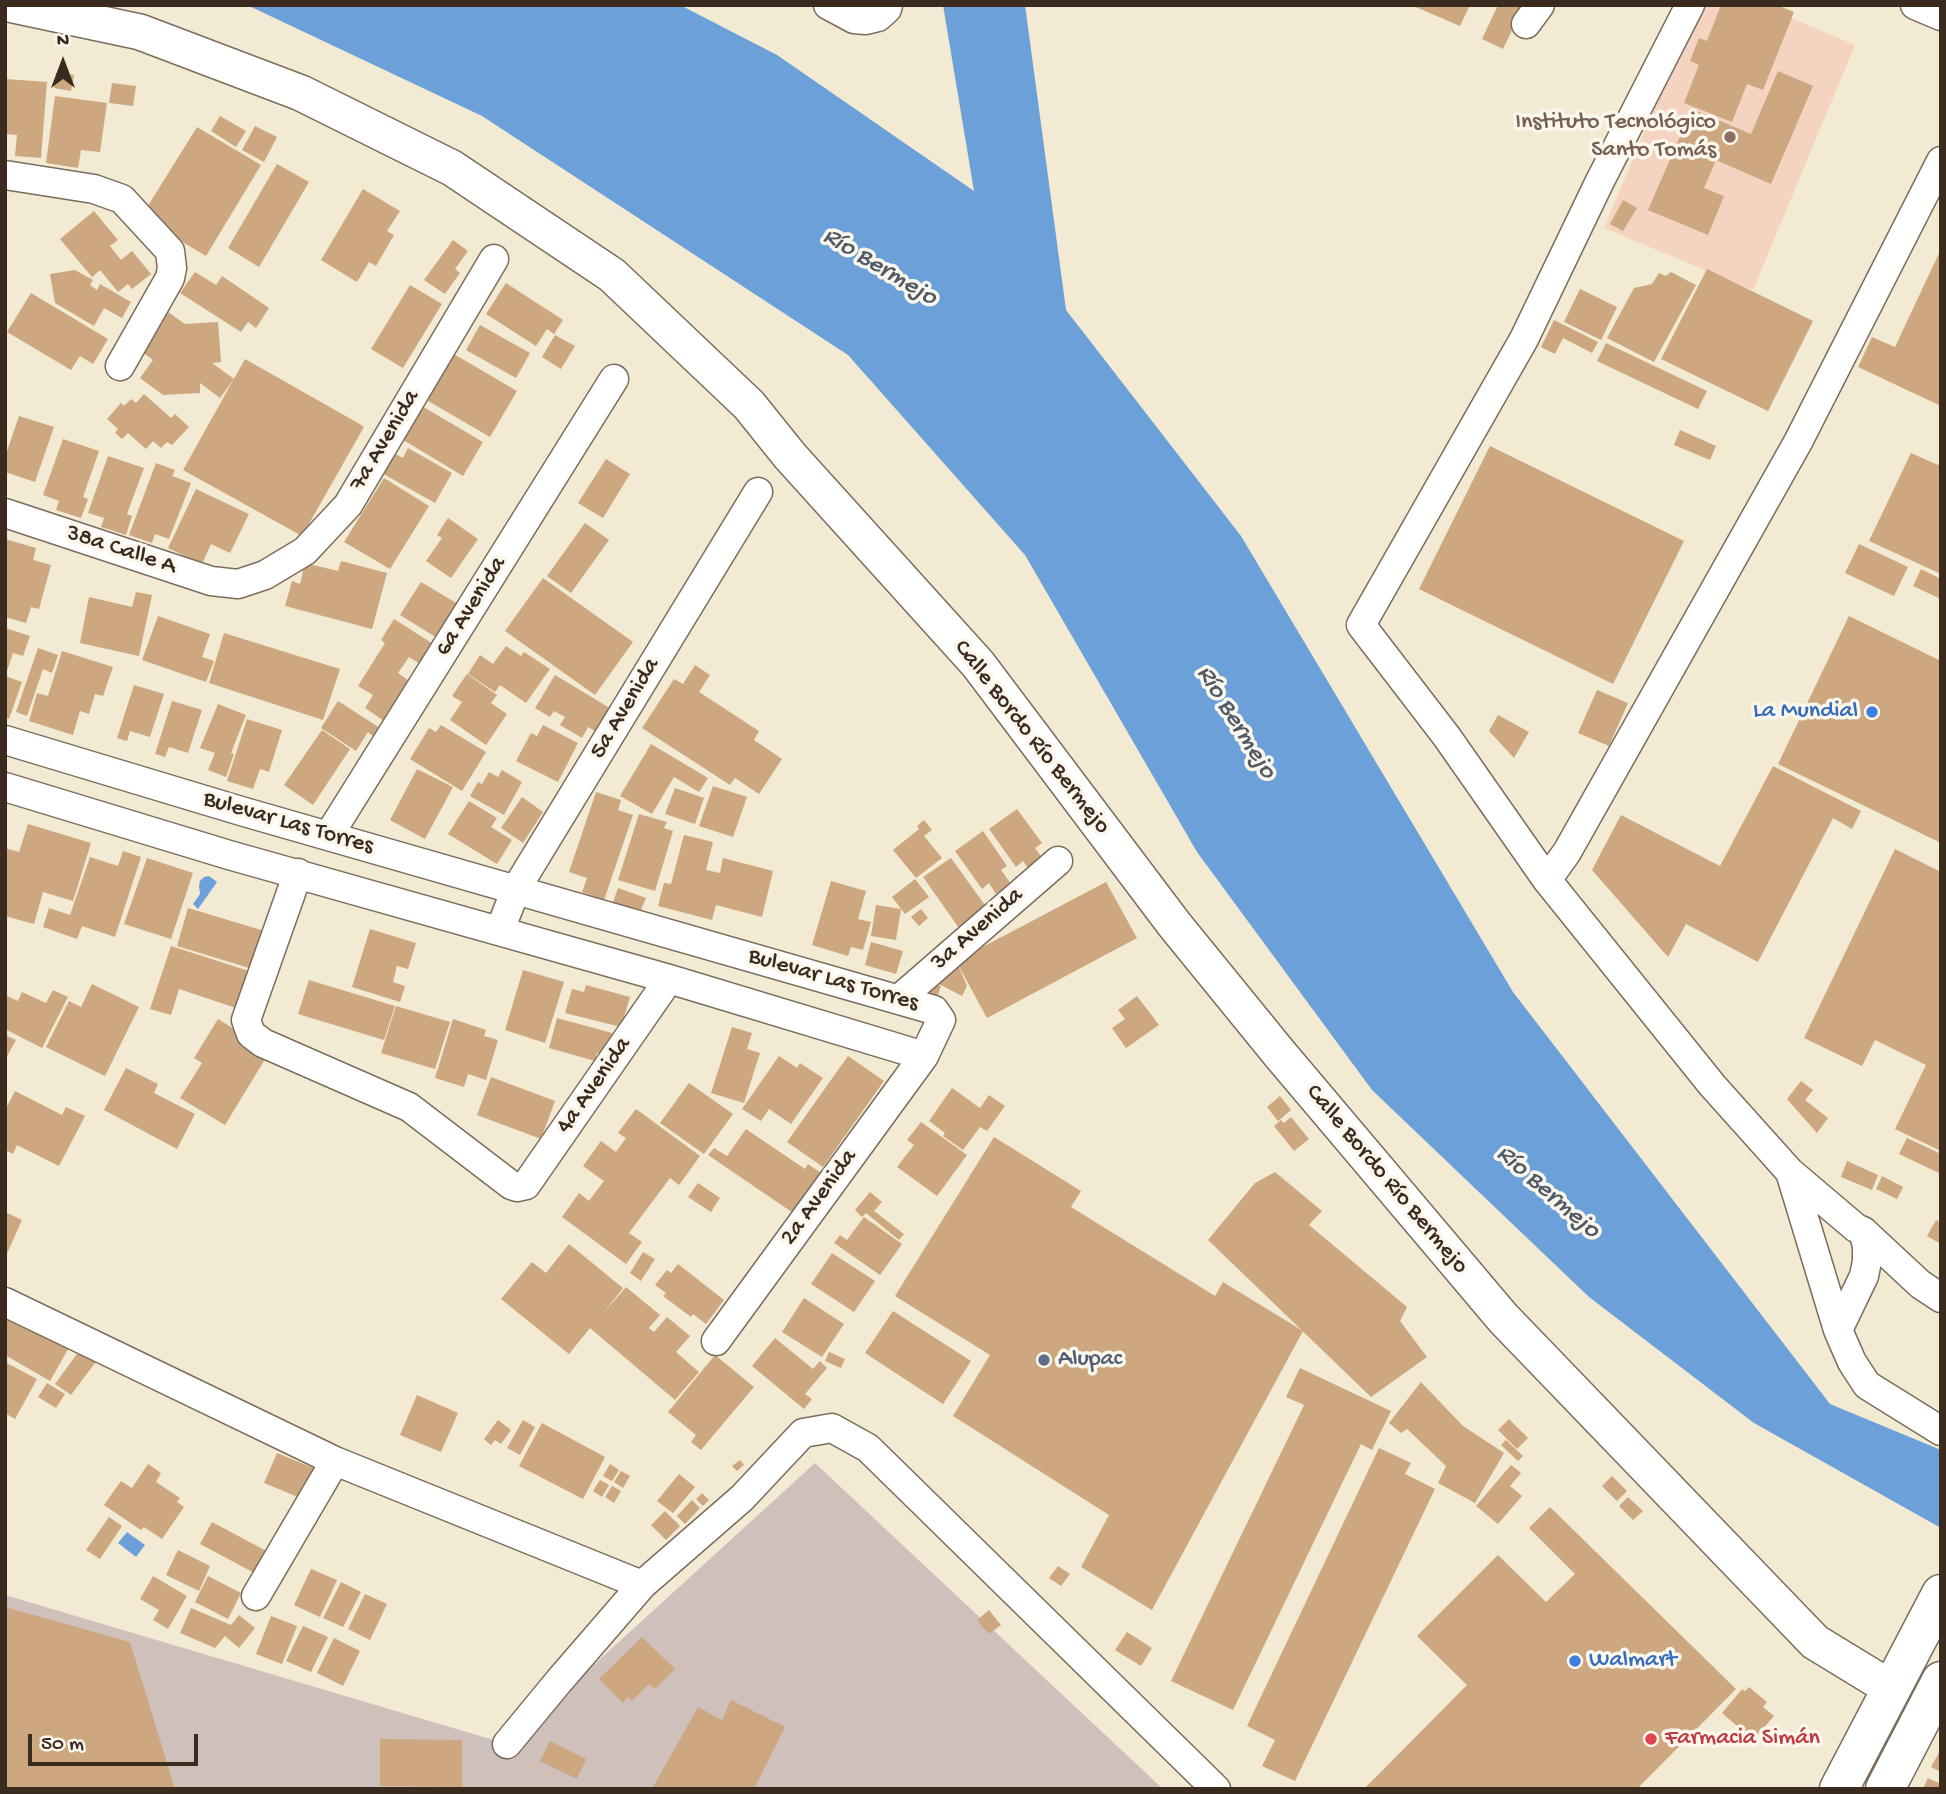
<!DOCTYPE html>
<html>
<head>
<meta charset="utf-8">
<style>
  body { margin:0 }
  #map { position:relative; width:1946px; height:1794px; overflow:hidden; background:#f2ead2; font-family:"Gochi Hand",sans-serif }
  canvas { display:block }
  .frame { position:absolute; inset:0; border:7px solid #3b2a1e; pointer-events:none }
  .north { position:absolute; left:28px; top:28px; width:70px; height:70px; -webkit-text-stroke:5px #fbf7ec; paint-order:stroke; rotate:0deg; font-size:19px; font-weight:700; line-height:28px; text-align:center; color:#3b2a1e }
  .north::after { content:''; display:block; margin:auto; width:24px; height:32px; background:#3b2a1e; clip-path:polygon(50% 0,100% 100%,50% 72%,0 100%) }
  .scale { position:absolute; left:28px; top:1734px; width:170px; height:32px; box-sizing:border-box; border:4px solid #3b2a1e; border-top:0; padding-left:9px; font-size:21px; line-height:24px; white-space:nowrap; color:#3b2a1e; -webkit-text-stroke:5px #fbf7ec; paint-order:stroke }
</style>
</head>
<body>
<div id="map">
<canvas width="1946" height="1794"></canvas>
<div class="frame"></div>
<div class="north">N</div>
<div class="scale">50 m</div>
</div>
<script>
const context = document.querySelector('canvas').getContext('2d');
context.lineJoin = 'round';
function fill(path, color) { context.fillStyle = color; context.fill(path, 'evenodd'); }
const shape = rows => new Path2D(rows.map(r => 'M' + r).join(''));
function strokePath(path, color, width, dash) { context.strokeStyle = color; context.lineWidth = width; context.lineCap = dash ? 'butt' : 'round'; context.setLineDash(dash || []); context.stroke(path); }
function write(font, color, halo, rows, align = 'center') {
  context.font = font + ' "Gochi Hand",sans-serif'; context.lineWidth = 7; context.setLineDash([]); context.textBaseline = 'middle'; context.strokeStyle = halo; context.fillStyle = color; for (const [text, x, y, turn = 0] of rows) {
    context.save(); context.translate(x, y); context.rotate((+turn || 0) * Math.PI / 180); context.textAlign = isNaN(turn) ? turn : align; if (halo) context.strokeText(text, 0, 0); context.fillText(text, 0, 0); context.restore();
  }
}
const built = shape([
  [1698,5,1760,5,1855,45,1753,290,1604,228]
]);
const industrial = shape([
  [815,1463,1163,1789,5,1789,5,1595,507,1744]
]);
const water = shape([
  [247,5,680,5,777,55,974,191,943,5,1025,5,1066,310,1241,536,1513,992,1830,1404,1941,1450,1941,1528,1754,1423,1589,1297,1372,1090,1197,852,1025,555,848,355,482,116],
  [209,876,217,882,198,909,193,904,200,894,199,886,200,881,204,877],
  [127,1532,145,1545,136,1557,118,1543]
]);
const building = shape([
  [1411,5,1465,5,1469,7,1460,26],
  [1498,5,1524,5,1503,49,1482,39],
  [1721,5,1777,5,1794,12,1763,90,1747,84,1732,122,1684,103,1699,65,1690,61,1699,38,1707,41],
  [1778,71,1813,86,1771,184,1716,160,1704,188,1724,196,1708,235,1648,210,1692,109,1751,134],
  [56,73,74,75,71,91,54,88],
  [6,79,47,82,41,158,15,156,17,135,5,134],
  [112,83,136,86,133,106,109,103],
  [55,96,107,103,100,152,81,150,78,168,46,163],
  [220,116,246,131,236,147,211,131],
  [255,126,277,137,264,162,242,150],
  [197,127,261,165,206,256,141,217],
  [277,164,309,182,259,267,228,248],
  [363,189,400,211,387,231,394,235,376,266,369,262,357,282,321,260],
  [1623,200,1637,208,1623,231,1610,224],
  [94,211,118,240,110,246,121,260,132,251,151,274,132,289,128,284,118,292,100,270,92,277,60,239],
  [453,240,468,251,455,269,460,273,445,294,424,280],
  [1941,249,1941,406,1858,367,1872,337,1895,347],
  [1707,269,1813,321,1768,411,1661,359],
  [75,270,93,280,90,285,97,290,100,284,131,302,122,318,104,308,94,326,55,303,50,274],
  [195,272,216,285,222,276,269,308,256,328,248,322,241,332,180,293],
  [1671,272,1696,285,1654,362,1607,338,1634,288,1652,284,1659,273,1666,276],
  [506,283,563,320,554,334,547,329,536,346,486,314],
  [410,285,442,304,403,368,371,349],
  [1580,289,1617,307,1601,340,1564,322],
  [31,293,108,339,93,364,80,356,71,370,7,332],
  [165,310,185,324,218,322,221,362,212,363,234,379,220,398,200,383,200,393,163,395,140,378,153,360,137,348],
  [1554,320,1598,342,1592,353,1563,338,1555,354,1541,347],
  [480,325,530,353,516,378,466,350],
  [555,335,575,346,561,369,542,357],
  [1606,343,1707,391,1698,409,1597,361],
  [447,350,517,391,490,437,423,398],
  [245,359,358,423,364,427,302,536,183,470],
  [144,394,171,418,175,414,189,427,172,445,167,442,161,448,153,441,146,449,128,433,122,439,115,433,118,429,107,419,121,403,124,406,131,399,136,403],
  [415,402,483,442,463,476,395,435],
  [19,416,54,427,35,482,5,472,5,457],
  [1680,430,1716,446,1710,460,1674,445],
  [63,439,99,451,83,497,88,499,81,518,56,510,59,501,43,495],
  [1490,446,1684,541,1613,684,1419,589],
  [408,448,452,473,435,503,378,471,390,451,403,458],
  [1911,453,1938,465,1941,459,1941,574,1869,541],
  [108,456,144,468,127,514,132,516,126,535,101,527,104,518,88,513],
  [606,459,630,474,603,518,578,503],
  [156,463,175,470,172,476,191,483,169,539,155,534,152,543,129,535],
  [384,478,429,506,390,569,344,542],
  [196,489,249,514,230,553,211,544,202,564,168,548],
  [448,518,478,539,451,578,426,561,442,538,437,535],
  [585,523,609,540,571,593,547,576],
  [5,539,36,548,33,560,51,565,39,609,31,607,26,623,5,617],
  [1859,544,1908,567,1894,596,1845,573],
  [341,561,387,573,372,629,285,606,292,581,300,584,305,563,338,571],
  [1921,569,1941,579,1941,599,1913,586],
  [543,578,633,642,595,695,505,631],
  [421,582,463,607,442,641,400,615],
  [136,592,152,595,139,656,80,643,89,597,132,607],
  [158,616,210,634,202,657,214,661,206,682,142,660],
  [1849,616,1941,661,1941,843,1778,764],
  [394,619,438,647,425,667,409,657,398,673,408,680,395,701,403,707,390,725,365,708,373,695,358,686,385,643,381,640],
  [5,628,30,636,23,656,13,653,6,674],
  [224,633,340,669,323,720,209,683],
  [506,646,521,656,524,652,550,669,526,703,500,685,495,692,468,674,480,655,493,664],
  [38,648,58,655,52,673,43,669,27,716,16,712],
  [62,651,113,667,103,696,95,694,89,714,80,711,73,735,29,721,37,693,48,696],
  [695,665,710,675,699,692,759,731,754,740,782,759,759,794,735,778,730,785,642,728,674,679,683,684],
  [467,674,497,695,491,703,507,714,486,745,450,720,462,702,452,696],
  [555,675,613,710,598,733,588,727,582,738,560,725,565,717,554,711,550,717,535,708],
  [5,676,22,682,9,719,5,717],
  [134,685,164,694,150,737,130,731,127,741,117,738],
  [1597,690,1628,703,1609,746,1578,733],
  [172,701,202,710,188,753,169,747,165,757,155,754],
  [338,701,380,728,374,737,368,732,356,751,321,728],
  [218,704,246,715,231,753,234,754,226,777,208,770,215,753,200,748],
  [1498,715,1529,732,1514,758,1489,731],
  [247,719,282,730,269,772,260,769,253,789,227,781],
  [441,725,486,752,462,791,410,759,429,728,436,732],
  [543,725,578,743,558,782,516,761,531,733,537,736],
  [322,730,350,749,313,805,284,785],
  [651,744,708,778,699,792,674,777,652,814,620,796],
  [1773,766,1861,811,1852,829,1833,818,1758,962,1686,924,1668,957,1592,870,1621,815,1720,866],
  [417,769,453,787,425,839,390,820],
  [502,770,522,782,504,815,470,796,478,782,482,784,489,772,498,777],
  [713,786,747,797,733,837,699,826],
  [675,788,704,798,695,824,665,814],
  [596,792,621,800,618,810,633,815,604,900,582,892,587,878,569,872],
  [522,797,543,812,523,843,501,828],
  [469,801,497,818,491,827,512,840,497,864,448,834],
  [1017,809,1042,843,1035,848,1045,862,1031,872,1023,861,1016,867,989,829],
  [639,814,667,822,664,828,673,831,655,891,618,880],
  [924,820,932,830,924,836,942,858,916,878,893,850,919,829,917,826],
  [28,824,91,843,73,901,43,892,34,924,5,916,5,848,19,852],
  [983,831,1007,866,1001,870,1011,884,996,894,989,883,982,889,955,851],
  [684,835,713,842,706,870,720,873,723,858,773,871,762,917,716,905,712,920,658,906,664,883,671,884],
  [1895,849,1941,872,1941,1151,1895,1129,1926,1065,1875,1040,1862,1066,1804,1038],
  [123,851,141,857,115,937,82,926,77,939,43,927,49,908,70,915,90,857,118,866],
  [147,858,193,873,171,939,124,924],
  [951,858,987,908,959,928,923,877],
  [915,879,929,897,905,914,892,897],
  [831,881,866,891,858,919,871,922,863,950,851,947,848,956,812,945],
  [1106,882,1137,938,987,1018,956,961],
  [618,888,646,898,640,912,613,902],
  [876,905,901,909,896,940,871,936],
  [188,908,271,933,259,971,177,946],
  [921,909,928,918,919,926,911,917],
  [370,929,416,943,408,969,397,966,393,982,405,986,400,1002,352,987],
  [871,942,903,951,896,974,865,965],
  [171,946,255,973,242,1010,179,989,171,1015,150,1009],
  [958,965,967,986,962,996,937,983],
  [523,970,564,982,545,1043,505,1030],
  [309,980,395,1006,384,1040,298,1014],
  [920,980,941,986,937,998,916,991],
  [92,984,139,1007,105,1076,46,1047,69,1001,81,1007],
  [586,985,630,997,621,1027,565,1013,572,989,584,992],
  [53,990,68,997,42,1048,5,1029,5,995,18,1001,22,992,46,1003],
  [1137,996,1159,1025,1126,1048,1112,1028,1125,1019,1118,1010],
  [396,1006,450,1022,435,1069,381,1053],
  [557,1018,612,1033,605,1055,597,1053,595,1061,549,1048],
  [218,1019,270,1051,225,1125,180,1098,202,1063,194,1058],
  [453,1019,486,1030,484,1036,498,1040,486,1080,468,1074,464,1087,435,1078],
  [732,1027,752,1033,747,1049,760,1053,744,1103,711,1093],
  [5,1035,16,1040,5,1060],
  [779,1056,797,1068,800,1063,823,1078,791,1124,769,1109,761,1121,742,1109],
  [848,1056,884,1081,823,1167,787,1142],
  [126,1068,158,1084,154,1093,195,1114,177,1149,104,1110],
  [491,1077,555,1101,541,1139,477,1115],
  [1801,1081,1813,1090,1805,1100,1828,1118,1817,1133,1787,1099],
  [689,1083,733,1114,704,1154,660,1123],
  [952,1088,980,1108,989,1095,1005,1106,987,1131,980,1127,963,1150,943,1136,945,1133,929,1121],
  [15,1091,62,1115,66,1107,85,1116,59,1166,17,1145,13,1154,5,1150,5,1110],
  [1280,1096,1291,1110,1278,1121,1267,1107],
  [636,1109,700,1156,679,1185,670,1178,629,1233,642,1242,626,1264,562,1217,579,1193,589,1201,604,1181,583,1166,601,1141,616,1152,626,1138,618,1133],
  [1291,1117,1309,1139,1294,1151,1274,1126,1281,1120,1284,1123],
  [921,1122,967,1155,937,1196,897,1167,914,1145,907,1140],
  [746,1129,805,1169,808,1164,827,1177,799,1217,708,1155,714,1148,727,1156],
  [994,1137,1081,1191,1071,1207,1215,1296,1223,1282,1303,1331,1152,1610,1081,1567,1109,1515,953,1416,990,1355,895,1296],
  [1907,1138,1941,1154,1941,1174,1899,1154],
  [1847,1161,1878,1175,1872,1190,1841,1177],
  [1275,1172,1322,1211,1309,1225,1407,1307,1400,1321,1427,1357,1371,1397,1208,1240,1255,1183],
  [1882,1176,1903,1187,1897,1199,1876,1189],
  [698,1183,720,1198,711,1212,688,1197],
  [870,1192,882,1202,874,1211,904,1234,899,1240,866,1213,862,1217,855,1210],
  [5,1212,22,1220,5,1258],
  [864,1217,902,1244,880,1275,834,1243,840,1235,847,1240],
  [1936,1220,1941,1223,1941,1244,1927,1236],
  [569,1244,623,1288,602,1315,626,1287,660,1315,649,1328,654,1332,667,1317,690,1336,676,1352,699,1372,675,1400,590,1328,569,1354,501,1299,532,1262,546,1273],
  [643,1252,655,1259,641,1281,630,1273],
  [832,1253,875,1281,854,1312,811,1284],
  [678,1264,724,1300,706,1324,693,1314,691,1317,663,1296,666,1293,655,1285,667,1270,671,1273],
  [804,1298,844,1324,822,1357,782,1332],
  [893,1311,971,1361,943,1404,865,1353],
  [12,1312,70,1346,50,1381,5,1355,5,1323],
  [775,1338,813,1369,820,1361,827,1368,805,1394,812,1399,804,1409,752,1366],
  [82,1347,98,1359,71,1395,55,1384],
  [829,1352,845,1359,841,1368,825,1361],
  [715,1355,754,1387,701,1450,691,1442,696,1435,668,1412],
  [5,1362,37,1379,15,1419,5,1413],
  [1300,1368,1391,1411,1372,1450,1361,1444,1233,1710,1171,1681,1304,1405,1286,1397],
  [1421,1382,1463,1426,1504,1453,1475,1503,1438,1483,1446,1466,1407,1429,1401,1433,1389,1423],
  [47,1383,65,1394,56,1408,38,1397],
  [417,1395,458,1413,441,1452,400,1435],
  [1509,1419,1528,1438,1517,1449,1498,1430],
  [498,1420,511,1430,501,1444,495,1440,491,1445,484,1439],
  [523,1420,535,1427,520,1455,507,1448],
  [542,1423,605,1457,583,1499,519,1466],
  [1506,1440,1523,1456,1518,1461,1501,1445],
  [1379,1448,1411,1463,1405,1474,1435,1489,1295,1781,1262,1766,1275,1740,1247,1726],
  [277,1453,328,1474,315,1504,264,1483],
  [740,1460,744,1465,737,1471,732,1466],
  [148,1464,161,1473,156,1482,180,1498,177,1502,184,1507,162,1539,144,1527,141,1530,104,1505,121,1481,132,1488],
  [610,1464,619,1470,612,1481,603,1476],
  [1511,1465,1521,1473,1510,1486,1522,1496,1498,1524,1476,1506],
  [621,1471,630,1476,623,1488,614,1482],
  [679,1474,695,1487,673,1513,657,1501],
  [1612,1476,1627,1491,1617,1501,1602,1486],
  [600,1480,609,1485,602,1497,593,1491],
  [612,1486,621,1491,614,1503,605,1497],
  [702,1493,709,1500,703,1506,696,1499],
  [1628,1497,1643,1511,1633,1520,1619,1506],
  [692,1500,700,1508,685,1524,677,1516],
  [1550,1507,1736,1689,1637,1789,1364,1789,1467,1685,1417,1636,1498,1555,1546,1602,1575,1574,1529,1528],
  [665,1511,680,1526,666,1540,651,1525],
  [109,1517,122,1526,100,1559,86,1550],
  [212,1522,274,1555,262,1577,200,1544],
  [178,1550,210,1566,199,1591,166,1575],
  [1058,1566,1070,1574,1061,1586,1049,1578],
  [311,1569,337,1580,320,1617,294,1605],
  [153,1576,187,1596,168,1629,153,1620,159,1610,140,1599],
  [208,1576,241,1593,228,1619,195,1602],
  [341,1582,361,1592,343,1627,323,1618],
  [365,1594,387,1604,370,1640,348,1629],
  [5,1607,130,1642,175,1789,5,1789],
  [191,1608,231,1625,239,1615,255,1628,239,1648,225,1636,215,1648,180,1633],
  [989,1610,1001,1625,989,1634,977,1620],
  [271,1616,297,1626,282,1664,256,1654],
  [303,1626,328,1637,311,1672,286,1661],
  [1127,1632,1152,1648,1141,1666,1115,1650],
  [642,1637,675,1669,655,1689,649,1684,632,1701,628,1697,623,1703,599,1679],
  [334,1638,360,1651,343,1686,317,1673],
  [1749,1687,1767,1702,1763,1707,1774,1716,1753,1740,1722,1713,1742,1689,1745,1691],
  [731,1700,785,1727,754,1789,652,1789,698,1707,722,1720],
  [380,1739,462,1740,462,1787,380,1786],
  [550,1741,586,1759,577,1779,540,1761],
  [1941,1749,1941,1772,1931,1767],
  [1928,1778,1941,1784,1939,1789,1923,1789]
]);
const minor = shape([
  [828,5,854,19,866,20,878,17,887,9,888,5],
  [1690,5,1599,183,1524,339,1361,625,1447,737,1547,880,1712,1085,1790,1172,1856,1228,1863,1231,1920,1284,1941,1298],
  [1915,5,1941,16],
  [1526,24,1540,5],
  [5,175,94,189,122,199,170,251,172,268,170,278,120,366],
  [5,513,211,581,238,584,265,575,305,551,348,505,494,259],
  [5,740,241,811,934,1010,941,1020,924,1056,716,1341],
  [5,787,229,855,669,979,924,1056],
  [329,835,614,379],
  [298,873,246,1020,251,1034,263,1043,409,1107,511,1185,517,1187,526,1185,669,979],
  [1547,880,1567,852,1798,442,1941,161],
  [500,930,516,889,758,492],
  [899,999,1058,861],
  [1790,1172,1838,1330,1852,1362,1867,1385,1941,1431],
  [5,1302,335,1461,642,1585],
  [1838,1330,1864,1276,1867,1261,1867,1246,1863,1231],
  [256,1596,335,1461],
  [507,1744,559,1681,642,1585,742,1498,803,1433,832,1428,868,1448,1216,1789]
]);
const major = shape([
  [13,5,140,32,301,93,452,168,612,275,749,405,790,456,978,664,1174,924,1279,1053,1503,1318,1815,1642,1892,1689]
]);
const highway = shape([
  [1839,1789,1941,1594],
  [1885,1789,1941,1681]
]);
const markers = [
  [1730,137,7,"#8d6e63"],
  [1872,712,7,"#3f7fe0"],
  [1044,1360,7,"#5c6f8a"],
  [1575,1661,7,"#3f7fe0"],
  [1651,1739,7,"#e0444e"]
];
const educationNames = [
  ["Instituto Tecnológico",1716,123],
  ["Santo Tomás",1716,151]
];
const streetNames = [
  ["7a Avenida",386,441,-59],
  ["38a Calle A",121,551,18],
  ["6a Avenida",472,607,-58],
  ["5a Avenida",626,709,-59],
  ["Calle Bordo Río Bermejo",1031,738,52],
  ["Bulevar Las Torres",288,824,16],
  ["3a Avenida",978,930,-41],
  ["Bulevar Las Torres",833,981,16],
  ["4a Avenida",595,1086,-55],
  ["Calle Bordo Río Bermejo",1386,1180,50],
  ["2a Avenida",820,1198,-54]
];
const shopNames = [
  ["La Mundial",1858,712],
  ["Walmart",1589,1661,"left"]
];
const serviceNames = [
  ["Alupac",1058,1360]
];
const healthNames = [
  ["Farmacia Simán",1665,1739]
];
const waterNames = [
  ["Río Bermejo",879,268,31],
  ["Río Bermejo",1235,723,58],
  ["Río Bermejo",1547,1193,41]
];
fill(built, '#f4d3c0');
fill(industrial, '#d0c0bc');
fill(water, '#6ca0d8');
fill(building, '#cda77f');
strokePath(minor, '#7b6d5d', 31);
strokePath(major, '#7b6d5d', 38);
strokePath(highway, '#7b6d5d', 41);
strokePath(minor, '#fff', 28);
strokePath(major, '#fff', 35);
strokePath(highway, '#fff', 38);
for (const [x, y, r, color] of markers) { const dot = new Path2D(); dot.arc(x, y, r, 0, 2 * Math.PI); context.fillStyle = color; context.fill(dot); strokePath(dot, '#fbf7ec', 2.5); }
write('24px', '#785e54', '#fbf7ec', educationNames, 'right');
write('24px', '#3b2a1e', '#fbf7ec', streetNames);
write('24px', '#366cbe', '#fbf7ec', shopNames, 'right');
write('24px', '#4e5e75', '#fbf7ec', serviceNames, 'left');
write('24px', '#be3a42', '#fbf7ec', healthNames, 'left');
write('italic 26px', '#4f5968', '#fbf7ec', waterNames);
</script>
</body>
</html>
